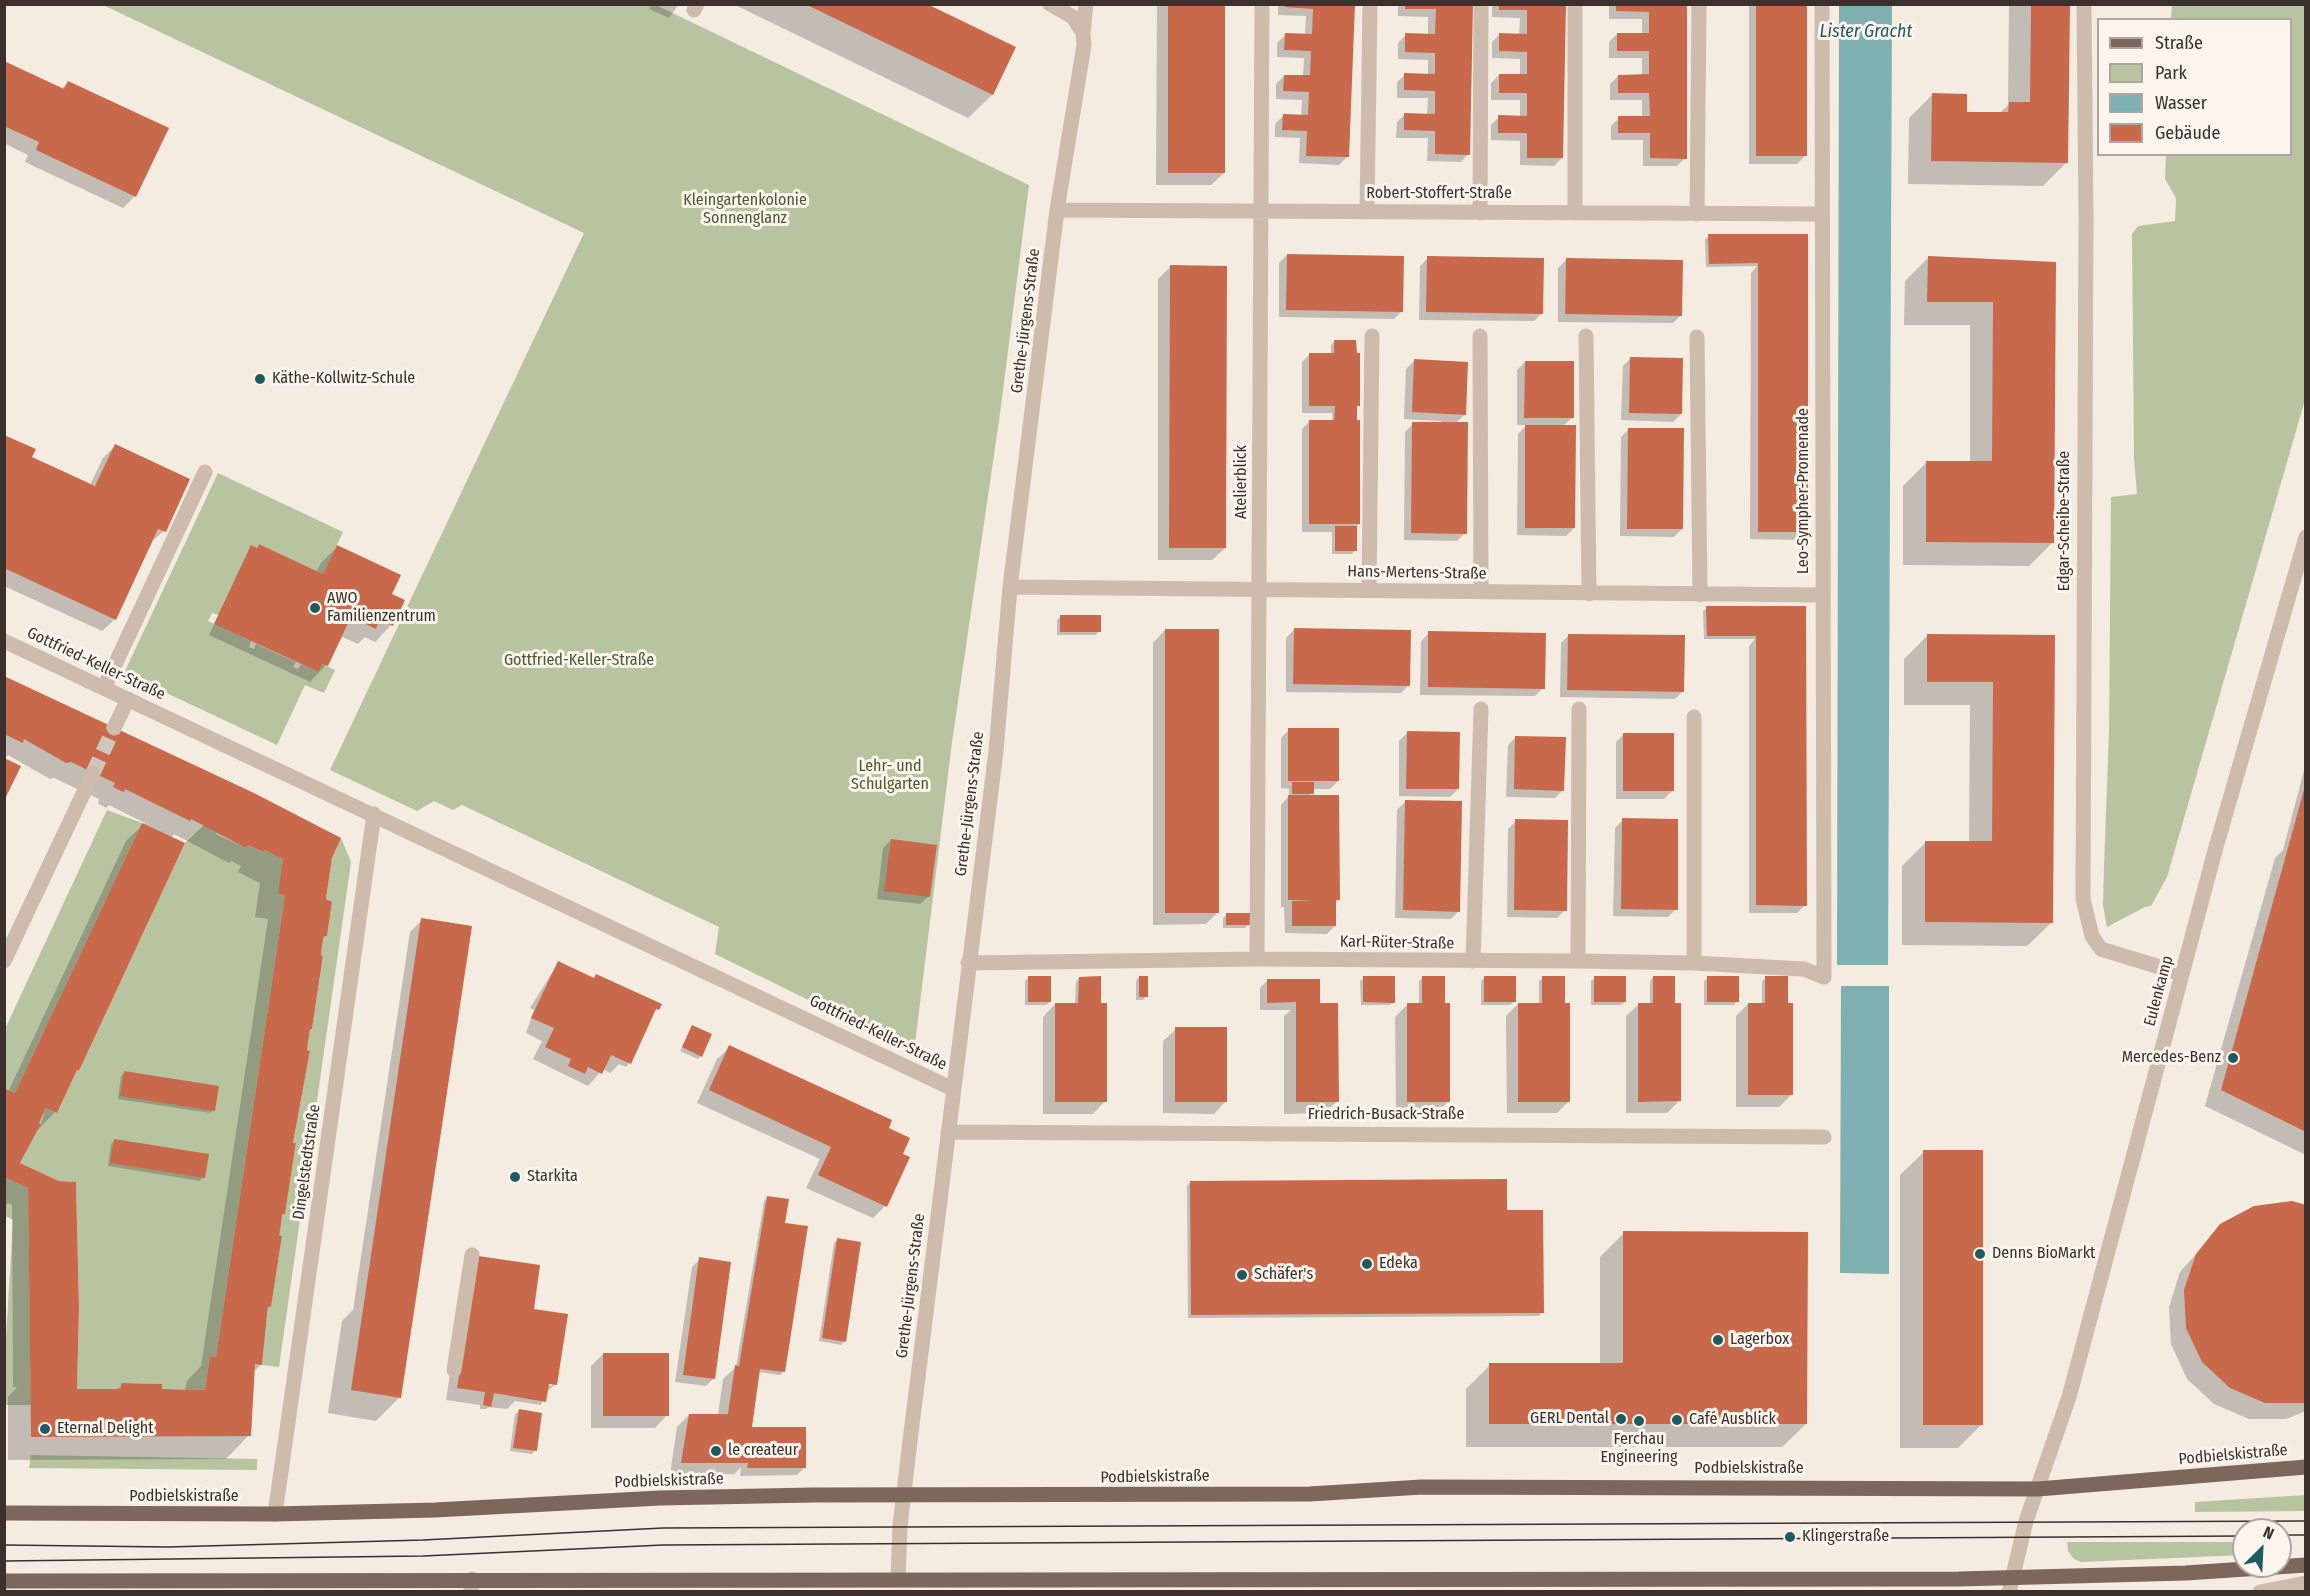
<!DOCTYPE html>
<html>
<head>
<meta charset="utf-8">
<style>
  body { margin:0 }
  #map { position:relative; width:2310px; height:1596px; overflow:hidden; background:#f4ebe1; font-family:"Fira Sans Condensed",sans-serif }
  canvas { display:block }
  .frame { position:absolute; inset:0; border:6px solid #3b302b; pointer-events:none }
  .legend { position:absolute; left:2097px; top:18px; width:195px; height:138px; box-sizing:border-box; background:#fbf5ee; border:2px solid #aea6a0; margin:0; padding:8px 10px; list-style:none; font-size:18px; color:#3b302b }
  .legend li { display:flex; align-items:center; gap:12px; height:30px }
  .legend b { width:30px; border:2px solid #aea6a0 }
  .north { position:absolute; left:2232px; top:1518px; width:60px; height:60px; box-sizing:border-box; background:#fbf5ee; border:2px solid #aea6a0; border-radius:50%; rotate:24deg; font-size:16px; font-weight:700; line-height:24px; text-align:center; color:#3b302b }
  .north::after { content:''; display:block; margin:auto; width:21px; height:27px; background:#1f5a5e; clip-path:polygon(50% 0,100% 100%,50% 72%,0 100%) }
</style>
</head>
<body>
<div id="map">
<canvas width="2310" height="1596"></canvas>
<div class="frame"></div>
<ul class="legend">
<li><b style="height:8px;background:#7d675c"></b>Straße</li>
<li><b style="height:16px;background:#b8c4a0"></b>Park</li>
<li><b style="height:16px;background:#7fb0b2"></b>Wasser</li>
<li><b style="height:16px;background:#c8694b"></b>Gebäude</li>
</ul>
<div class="north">N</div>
</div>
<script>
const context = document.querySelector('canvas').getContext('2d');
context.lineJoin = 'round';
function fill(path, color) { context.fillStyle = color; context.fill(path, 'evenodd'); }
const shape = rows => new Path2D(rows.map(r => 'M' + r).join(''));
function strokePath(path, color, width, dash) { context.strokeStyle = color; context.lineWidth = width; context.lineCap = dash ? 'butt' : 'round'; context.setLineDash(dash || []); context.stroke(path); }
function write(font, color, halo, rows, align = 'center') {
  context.font = font + ' "Fira Sans Condensed",sans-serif'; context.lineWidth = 6; context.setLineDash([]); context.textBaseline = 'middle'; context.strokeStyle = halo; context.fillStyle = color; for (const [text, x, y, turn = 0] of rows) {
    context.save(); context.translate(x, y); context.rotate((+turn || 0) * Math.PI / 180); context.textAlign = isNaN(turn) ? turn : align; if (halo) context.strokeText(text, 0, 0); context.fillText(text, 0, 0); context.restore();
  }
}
const green = shape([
  [103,5,656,5,1029,185,1000,414,952,742,914,1052,715,954,719,927,462,805,453,810,434,801,417,811,330,770,584,233],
  [2172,5,2305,5,2305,400,2167,877,2151,906,2145,907,2107,927,2103,905,2104,867,2109,731,2111,497,2137,494,2134,458,2132,234,2138,226,2175,221,2176,198,2165,179,2166,155,2290,154,2290,20,2171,19],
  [218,473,343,532,323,574,259,544,219,615,212,613,208,621,251,641,249,647,254,649,256,644,296,662,293,667,298,669,301,664,319,672,322,664,335,670,324,693,305,685,277,745,124,673],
  [107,810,142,823,15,1093,5,1088,5,1029],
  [204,825,217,831,216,834,246,848,248,845,262,852,264,850,283,859,279,894,285,895,216,1357,210,1356,205,1390,162,1389,161,1384,121,1383,121,1389,77,1389,79,1309,76,1182,59,1181,20,1163,41,1124,46,1108,57,1113,77,1070,79,1071,185,843],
  [341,838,351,862,279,1367,262,1365,268,1306,271,1306,282,1236,279,1235,281,1224,282,1214,285,1213,296,1144,293,1143,310,1051,307,1050,310,1029,312,1029,323,957,321,956,322,946,324,936,327,936,332,902,326,899,332,858],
  [4,1177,28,1188,31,1405,5,1405,5,1355,13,1220,5,1216],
  [31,1455,257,1459,257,1470,29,1468],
  [2305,1495,2305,1511,2195,1512,2195,1502],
  [2067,1542,2244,1542,2244,1555,2081,1562,2074,1559,2068,1551]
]);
const water = shape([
  [1839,5,1892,5,1888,965,1837,965],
  [1841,986,1889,986,1889,1274,1840,1273]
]);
const shadow = shape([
  [651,4,679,4,669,18,649,9],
  [733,4,924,4,1014,48,992,95,968,118],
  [1157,4,1224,4,1224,173,1211,185,1156,185],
  [1278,4,1354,4,1347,157,1339,165,1299,163,1300,138,1275,137,1275,124,1283,116,1301,117,1302,100,1276,99,1276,84,1284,76,1303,77,1304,58,1277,57,1277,43,1285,35,1305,36,1306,16,1278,15],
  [1398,4,1471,4,1468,154,1461,162,1427,161,1428,138,1396,138,1397,122,1405,114,1427,115,1428,98,1397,98,1397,82,1405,75,1428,75,1428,60,1398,59,1398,43,1406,35,1428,35,1428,17,1398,16],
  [1492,4,1565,4,1562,158,1554,166,1520,165,1520,141,1491,140,1491,125,1499,117,1520,117,1520,100,1491,100,1491,83,1499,75,1520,76,1520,59,1492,58,1492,42,1500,34,1519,35,1520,18,1492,17],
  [1609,4,1685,4,1685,158,1677,166,1643,166,1643,140,1611,140,1611,126,1619,118,1642,117,1642,100,1610,100,1610,84,1618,76,1642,76,1642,58,1609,58,1609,42,1617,34,1642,35,1642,19,1609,19],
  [1749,4,1805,4,1805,156,1797,164,1749,164],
  [2009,4,2068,4,2067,162,2043,186,1908,184,1909,118,1932,95,1965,113,1999,114,2008,105],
  [4,63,61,89,69,82,135,196,123,208,25,162,28,155,4,143],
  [1806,235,1807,532,1799,540,1750,539,1751,273,1757,266,1706,267,1705,239,1709,236],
  [1287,255,1402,311,1394,319,1279,317,1279,263],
  [1929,257,2055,263,2052,543,2029,566,1903,565,1903,486,1927,462,1970,463,1970,325,1904,325,1905,281],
  [1428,258,1542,313,1534,321,1419,320,1420,266],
  [1566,260,1681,315,1673,323,1558,322,1558,268],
  [1170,267,1225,548,1212,560,1158,560,1158,279],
  [1335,341,1358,405,1355,408,1359,524,1355,527,1355,550,1352,554,1332,554,1332,532,1302,532,1302,429,1310,421,1332,421,1332,413,1302,413,1302,362,1310,354,1331,354,1331,345],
  [1631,358,1681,414,1673,422,1621,420,1623,366],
  [1414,361,1465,414,1455,424,1465,533,1457,541,1404,540,1405,432,1413,424,1441,424,1441,421,1404,419,1406,369],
  [1525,362,1572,418,1563,426,1574,528,1566,536,1517,535,1518,434,1527,425,1517,425,1517,370],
  [1629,429,1682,529,1674,537,1620,536,1621,437],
  [4,436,30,458,90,485,103,458,115,446,164,531,150,543,115,619,102,631,4,586],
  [251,547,316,572,321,563,337,547,390,594,391,625,375,642,365,637,358,644,340,636,326,665,310,682,209,635],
  [1805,607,1805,905,1797,913,1749,913,1749,646,1755,639,1704,639,1703,611,1707,608],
  [1061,616,1099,631,1096,635,1057,635,1057,620],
  [1165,630,1218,912,1206,924,1153,925,1153,643],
  [1294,630,1409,685,1401,693,1286,692,1286,638],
  [1429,633,1543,688,1535,696,1420,695,1421,641],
  [1569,635,1683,691,1675,699,1560,697,1561,643],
  [1928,635,2054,637,2051,923,2027,946,1902,945,1902,866,1926,842,1969,843,1970,705,1904,705,1904,659],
  [4,678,331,858,325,901,325,936,322,939,311,1029,308,1032,305,1052,308,1052,297,1121,294,1125,270,1306,267,1309,261,1365,253,1372,249,1435,226,1459,8,1460,8,1397,17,1387,13,1387,12,1205,8,1203,4,1207,4,1090,8,1092,126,841,145,823,109,805,106,808,103,806,98,804,99,799,54,778,50,779,8,755,4,759],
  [174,834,229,863,231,861,241,866,238,872,260,883,255,917,268,919,201,1366,187,1381,185,1390,160,1390,122,1385,116,1390,76,1390,58,1183,18,1164,34,1134,55,1112,153,906,158,901,183,844,171,838],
  [1289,730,1338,781,1330,789,1312,789,1309,797,1338,899,1335,903,1335,926,1327,934,1285,933,1284,907,1281,907,1281,805,1289,796,1289,789,1281,788,1281,738],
  [1407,733,1458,789,1450,797,1399,796,1399,741],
  [1624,734,1672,791,1664,799,1616,799,1616,742],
  [1516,737,1563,790,1555,798,1506,797,1508,745],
  [2306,763,2306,1155,2205,1106,2275,858,2283,850],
  [1405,802,1459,911,1451,919,1395,918,1397,810],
  [1623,820,1676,909,1668,917,1613,916,1615,828],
  [1516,821,1565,910,1557,918,1507,917,1508,829],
  [891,840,928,897,920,904,877,899,883,848],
  [1227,914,1249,924,1245,928,1223,928,1223,918],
  [422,920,400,1397,376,1421,328,1413,342,1321,353,1310,410,932],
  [558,963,658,1008,654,1011,629,1063,626,1067,619,1064,610,1073,603,1069,588,1086,533,1059,542,1041,526,1033,534,1010,530,1008],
  [1029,977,1050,1002,1046,1005,1025,1005,1025,981],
  [1139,977,1146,996,1143,1000,1136,1000,1136,981],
  [1653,977,1674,1001,1679,1101,1667,1113,1626,1113,1626,1016,1639,1004,1650,1004,1650,981],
  [1079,978,1097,1004,1105,1101,1093,1114,1043,1114,1043,1017,1055,1004,1075,1004,1076,982],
  [1364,978,1394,1002,1390,1005,1361,1005,1360,981],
  [1422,978,1449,1101,1436,1113,1396,1113,1395,1017,1408,1004,1419,1004,1419,981],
  [1484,978,1514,1002,1510,1005,1481,1005,1481,981],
  [1543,978,1569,1101,1557,1113,1507,1113,1506,1016,1518,1004,1539,1004,1539,981],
  [1595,978,1625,1002,1621,1005,1591,1005,1591,981],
  [1707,978,1737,1001,1734,1005,1704,1005,1704,981],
  [1766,978,1792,1094,1779,1107,1736,1107,1736,1016,1748,1004,1762,1004,1762,981],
  [1268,980,1319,1002,1337,1101,1325,1113,1284,1114,1284,1016,1291,1010,1260,1010,1260,988],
  [693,1027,701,1056,698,1059,680,1051],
  [1176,1029,1226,1101,1214,1114,1163,1113,1163,1041],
  [730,1047,887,1128,901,1154,885,1206,873,1218,806,1188,820,1159,697,1103,717,1059],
  [125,1073,214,1110,210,1113,118,1099,121,1076],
  [114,1141,203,1177,200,1181,108,1166,111,1144],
  [1924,1152,1982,1424,1958,1448,1900,1448,1900,1175],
  [1191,1182,1506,1211,1542,1312,1539,1316,1188,1318,1187,1186],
  [767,1198,784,1224,784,1371,780,1375,758,1372,750,1429,805,1467,797,1475,740,1476,741,1467,734,1474,670,1475,677,1427,689,1415,718,1415,723,1379,736,1367,764,1201],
  [2306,1207,2306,1411,2286,1419,2249,1419,2214,1404,2187,1379,2171,1344,2169,1307,2180,1272,2221,1226],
  [1624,1233,1806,1424,1782,1447,1466,1447,1466,1389,1490,1365,1600,1365,1600,1257],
  [838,1240,844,1341,841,1345,819,1341,834,1243],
  [700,1259,714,1378,706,1386,675,1382,692,1267],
  [466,1269,532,1311,556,1384,546,1392,541,1405,515,1401,507,1409,489,1407,486,1409,480,1409,480,1405,446,1400],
  [515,1380,552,1383,552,1386],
  [603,1354,667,1415,655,1428,591,1428,591,1366],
  [519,1411,535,1450,532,1454,510,1451,515,1414]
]);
const building = shape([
  [805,4,927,4,1016,47,993,95],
  [1168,4,1225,4,1225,173,1168,173],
  [1285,4,1355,4,1349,157,1306,156,1307,131,1282,130,1283,114,1308,115,1309,92,1283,91,1284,75,1310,75,1311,51,1284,50,1285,33,1312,34,1313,9,1285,7],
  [1405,4,1473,4,1470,155,1435,154,1435,131,1404,130,1404,113,1435,114,1435,91,1404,90,1404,73,1435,74,1435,53,1405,52,1405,33,1435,34,1436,9,1405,9],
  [1499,4,1566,4,1563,158,1527,158,1527,133,1498,133,1498,115,1527,116,1527,93,1499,93,1499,74,1527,74,1527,52,1499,51,1499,33,1527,34,1527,10,1499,10],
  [1616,4,1687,4,1687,159,1650,158,1650,133,1618,133,1618,116,1650,116,1649,93,1618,93,1618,75,1649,74,1649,51,1617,51,1617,33,1649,33,1649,12,1616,11],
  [1756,4,1807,4,1807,156,1756,156],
  [2031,5,2070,5,2068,163,1931,161,1932,93,1967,94,1967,112,2008,112,2009,102,2030,102],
  [4,61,64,89,68,81,169,128,136,197,36,150,39,142,4,126],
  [1708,234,1808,234,1808,532,1758,532,1758,263,1709,264],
  [1287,254,1404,256,1403,312,1286,310],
  [1427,256,1544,258,1543,314,1426,312],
  [1928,256,2056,262,2054,543,1926,542,1926,461,1992,461,1993,302,1927,302],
  [1566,258,1683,260,1682,316,1565,314],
  [1170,265,1227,266,1226,548,1169,548],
  [1334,340,1356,340,1357,353,1360,353,1360,406,1357,406,1357,420,1360,420,1360,524,1309,524,1309,420,1334,420,1335,406,1309,406,1309,353,1334,353],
  [1630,357,1683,358,1682,414,1629,413],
  [1414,359,1468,362,1466,415,1412,412],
  [1525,361,1574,361,1574,418,1524,418],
  [1412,422,1468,422,1467,534,1411,533],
  [1525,425,1576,425,1575,528,1525,528],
  [1628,428,1684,428,1683,529,1627,529],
  [4,435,36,449,32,457,95,486,115,444,190,479,166,532,158,529,116,620,4,568],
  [1335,526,1357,526,1357,551,1335,551],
  [259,544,323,574,337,545,401,575,392,594,405,600,393,626,379,620,376,629,351,617,328,666,322,664,319,672,214,624,251,545,257,548],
  [1706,606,1806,606,1807,906,1756,905,1756,636,1707,636],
  [1060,615,1101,615,1101,632,1060,632],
  [1294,628,1411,630,1410,686,1293,684],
  [1165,629,1219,629,1219,913,1165,913],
  [1428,631,1546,633,1545,689,1428,687],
  [1568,634,1685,635,1684,692,1567,690],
  [1927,634,2055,635,2053,923,1925,922,1925,841,1992,841,1993,682,1927,682],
  [4,676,254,793,341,838,332,858,326,899,332,902,327,936,324,936,322,946,321,956,323,956,312,1029,310,1029,307,1050,310,1051,293,1143,296,1143,285,1214,282,1214,281,1224,279,1235,282,1236,271,1307,268,1306,262,1365,255,1364,251,1436,31,1437,28,1188,4,1177,4,1088,15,1093,142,823,185,843,79,1071,77,1070,57,1113,46,1108,39,1123,41,1124,20,1163,59,1181,76,1182,79,1308,77,1389,121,1389,121,1383,162,1384,162,1389,205,1390,210,1356,216,1357,285,895,278,894,283,859,264,850,263,852,248,845,246,848,191,819,190,821,125,789,124,792,119,790,113,787,115,783,71,762,66,763,24,739,23,743,4,734],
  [1288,728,1339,728,1339,781,1288,781],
  [1407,731,1460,732,1459,789,1406,789],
  [1623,733,1674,733,1674,791,1623,791],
  [1515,736,1566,737,1564,791,1514,789],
  [4,758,21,766,4,801],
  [1292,782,1314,782,1314,794,1292,794],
  [2305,786,2306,786,2306,1132,2221,1090],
  [1288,795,1339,795,1340,900,1336,900,1336,926,1292,926,1292,901,1315,900,1288,900],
  [1405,800,1462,801,1460,912,1403,910],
  [1622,818,1678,819,1678,910,1621,909],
  [1515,819,1568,820,1567,911,1514,910],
  [891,839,937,845,930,897,884,891],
  [1226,913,1250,913,1251,925,1226,925],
  [421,918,472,926,401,1398,351,1390],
  [558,961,594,978,596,974,662,1004,659,1010,656,1009,631,1064,611,1055,602,1074,588,1067,585,1074,568,1066,571,1059,545,1047,554,1028,531,1018],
  [1028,976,1051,976,1051,1002,1028,1002],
  [1101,976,1101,1003,1107,1003,1107,1102,1055,1102,1055,1003,1078,1003,1079,977],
  [1139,976,1148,976,1148,997,1139,997],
  [1363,976,1395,976,1395,1003,1363,1002],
  [1422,976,1445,976,1445,1003,1450,1003,1450,1102,1407,1102,1407,1003,1422,1003],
  [1484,976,1516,976,1516,1002,1484,1002],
  [1542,976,1565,976,1565,1003,1570,1003,1570,1102,1518,1102,1518,1003,1542,1003],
  [1594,976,1626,976,1626,1002,1594,1002],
  [1653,976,1675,976,1675,1003,1681,1003,1681,1101,1638,1102,1638,1003,1653,1003],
  [1707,976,1739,976,1739,1002,1707,1002],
  [1765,976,1788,976,1788,1003,1793,1003,1793,1095,1748,1095,1748,1003,1765,1003],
  [1267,979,1320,979,1320,1003,1338,1003,1339,1102,1296,1102,1296,1002,1267,1003],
  [692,1025,712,1034,702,1057,682,1047],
  [1175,1027,1227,1027,1227,1102,1175,1102],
  [729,1045,892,1120,889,1128,910,1138,903,1154,910,1157,887,1207,818,1175,831,1147,709,1090],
  [124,1071,219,1086,215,1111,120,1096],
  [114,1139,209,1154,205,1178,110,1163],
  [1923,1150,1983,1150,1983,1425,1923,1425],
  [1507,1179,1507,1210,1543,1210,1544,1313,1191,1315,1190,1181],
  [767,1196,789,1199,785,1223,808,1226,785,1372,760,1369,752,1427,806,1427,806,1468,747,1468,748,1463,681,1463,689,1414,728,1414,735,1365,739,1366],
  [2292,1201,2306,1205,2306,1403,2265,1403,2230,1388,2202,1362,2186,1328,2184,1290,2196,1254,2220,1224,2254,1206],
  [1623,1231,1808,1232,1807,1424,1489,1424,1489,1363,1623,1363],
  [837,1238,861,1242,846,1342,822,1338],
  [478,1256,540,1265,534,1309,568,1314,557,1385,549,1384,546,1402,494,1393,491,1407,483,1405,485,1392,457,1388],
  [699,1257,731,1262,715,1379,683,1375],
  [603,1353,669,1353,669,1416,603,1416],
  [519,1409,542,1413,537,1451,513,1448]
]);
const minorTunnel = shape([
  [93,773,114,728]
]);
const minor = shape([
  [1575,4,1575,213],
  [2084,4,2086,219,2083,899,2092,936,2101,949,2182,974],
  [694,10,697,4],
  [1083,33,1086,4],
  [1057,210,1821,214],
  [1367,212,1370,4],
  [1480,213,1481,4],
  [1697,214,1699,4],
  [1480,336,1481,592],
  [1586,336,1589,594],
  [1697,337,1700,595],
  [1010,587,1823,595],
  [1369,590,1372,336],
  [4,641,953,1089],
  [104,688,205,472],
  [1694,717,1694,963],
  [114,728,128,699],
  [1257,959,1262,4],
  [4,961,93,773],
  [1473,961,1481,709],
  [1578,961,1579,709],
  [968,963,1257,959,1578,961,1694,963,1804,969,1824,977,1822,4],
  [948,1132,1824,1137],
  [454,1370,472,1255],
  [275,1514,374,814],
  [898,1579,900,1526,910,1441,996,751,1010,587,1057,210,1084,45,1083,33,1073,17,1050,4],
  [471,1592,472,1579],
  [2009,1592,2026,1521,2069,1397,2216,847,2306,537],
  [2260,1592,2306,1583]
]);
const major = shape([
  [4,1513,275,1514,435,1510,660,1498,813,1495,1310,1494,1422,1487,2038,1489,2306,1467],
  [4,1581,1959,1579,2186,1573,2306,1565]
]);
const tram = shape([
  [2280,1535,2306,1535],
  [4,1545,168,1547,423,1540,663,1528,2306,1521],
  [4,1561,423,1556,663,1545,2244,1536]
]);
const markers = [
  [260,379,6,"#1f5a5e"],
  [315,608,6,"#1f5a5e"],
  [2233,1058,6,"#1f5a5e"],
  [515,1177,6,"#1f5a5e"],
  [1980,1254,6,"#1f5a5e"],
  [1367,1264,6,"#1f5a5e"],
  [1242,1275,6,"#1f5a5e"],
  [1718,1340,6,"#1f5a5e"],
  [1621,1419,6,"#1f5a5e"],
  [1677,1420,6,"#1f5a5e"],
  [1639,1421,6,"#1f5a5e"],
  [45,1429,6,"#1f5a5e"],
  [716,1451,6,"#1f5a5e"],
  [1790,1537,6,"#1f5a5e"]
];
const streetNames = [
  ["Robert-Stoffert-Straße",1439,194],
  ["Grethe-Jürgens-Straße",1026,321,-83],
  ["Atelierblick",1242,482,-90],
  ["Leo-Sympher-Promenade",1804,491,-90],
  ["Edgar-Scheibe-Straße",2065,521,-90],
  ["Hans-Mertens-Straße",1417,573,1],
  ["Gottfried-Keller-Straße",96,664,25],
  ["Grethe-Jürgens-Straße",970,804,-83],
  ["Karl-Rüter-Straße",1397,943,1],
  ["Eulenkamp",2159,991,-75],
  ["Gottfried-Keller-Straße",878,1033,26],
  ["Friedrich-Busack-Straße",1386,1115],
  ["Dingelstedtstraße",307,1162,-82],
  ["Grethe-Jürgens-Straße",911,1286,-83],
  ["Podbielskistraße",2233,1455,-5],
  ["Podbielskistraße",1749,1469],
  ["Podbielskistraße",1155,1477,-1],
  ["Podbielskistraße",669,1481,-2],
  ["Podbielskistraße",184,1497]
];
const parkNames = [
  ["Kleingartenkolonie",745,201],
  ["Sonnenglanz",745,219],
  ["Gottfried-Keller-Straße",579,661],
  ["Lehr- und",890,767],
  ["Schulgarten",890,785]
];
const poiNames = [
  ["Käthe-Kollwitz-Schule",272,379],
  ["AWO",327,599],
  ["Familienzentrum",327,617],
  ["Mercedes-Benz",2221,1058,"right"],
  ["Starkita",527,1177],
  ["Denns BioMarkt",1992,1254],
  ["Edeka",1379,1264],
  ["Schäfer's",1254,1275],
  ["Lagerbox",1730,1340],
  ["GERL Dental",1609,1419,"right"],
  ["Café Ausblick",1689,1420],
  ["Eternal Delight",57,1429],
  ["Ferchau",1639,1440,"center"],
  ["Engineering",1639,1458,"center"],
  ["le createur",728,1451],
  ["Klingerstraße",1802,1537]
];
const waterNames = [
  ["Lister Gracht",1866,32]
];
fill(green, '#b8c4a0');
fill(water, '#7fb0b2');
fill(shadow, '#0003');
fill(building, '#c8694b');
strokePath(minorTunnel, '#cfc6bd', 15, [15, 8]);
strokePath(minor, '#cdbbac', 15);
strokePath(major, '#7d675c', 15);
strokePath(tram, '#3b302b', 1.5);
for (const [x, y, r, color] of markers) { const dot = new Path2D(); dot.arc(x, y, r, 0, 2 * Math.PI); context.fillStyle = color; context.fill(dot); strokePath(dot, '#fbf5ee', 2); }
write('16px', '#3b302b', '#fbf5ee', streetNames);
write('16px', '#4a5a2e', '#fbf5ee', parkNames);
write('16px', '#3b302b', '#fbf5ee', poiNames, 'left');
write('italic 18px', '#1f5a5e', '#fbf5ee', waterNames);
</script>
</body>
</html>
